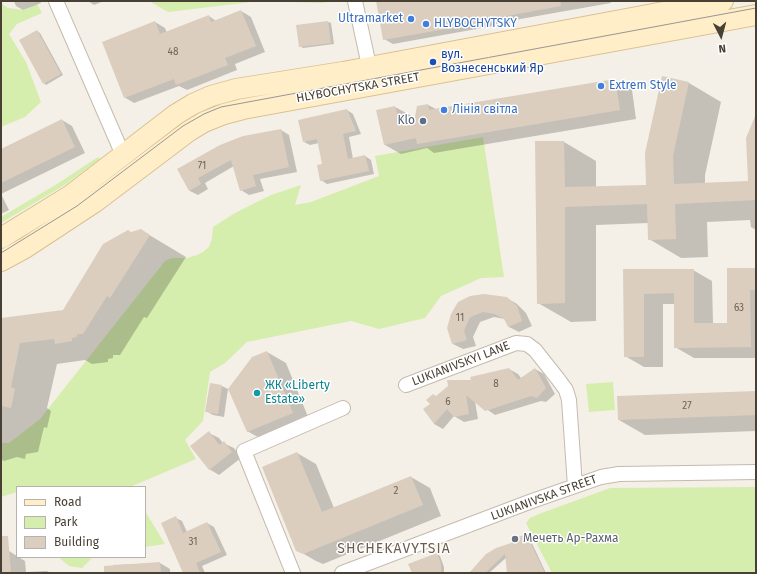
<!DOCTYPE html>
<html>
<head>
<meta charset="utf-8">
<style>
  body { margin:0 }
  #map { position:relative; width:757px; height:574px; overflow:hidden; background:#f5f0e7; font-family:"Fira Sans",sans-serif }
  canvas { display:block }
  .frame { position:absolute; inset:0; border:2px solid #494035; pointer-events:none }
  .legend { position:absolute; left:16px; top:486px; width:130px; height:72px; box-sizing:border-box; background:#fff; border:1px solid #b6b3ae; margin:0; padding:5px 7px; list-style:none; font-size:12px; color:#494035 }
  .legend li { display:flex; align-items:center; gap:8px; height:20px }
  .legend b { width:20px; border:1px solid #b6b3ae }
  .north { position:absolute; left:701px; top:16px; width:40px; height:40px; -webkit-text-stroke:3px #fff; paint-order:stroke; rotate:174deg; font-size:11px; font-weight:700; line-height:16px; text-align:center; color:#494035 }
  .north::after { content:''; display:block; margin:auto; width:14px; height:18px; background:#494035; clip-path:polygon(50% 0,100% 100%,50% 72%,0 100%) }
</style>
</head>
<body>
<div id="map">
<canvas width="757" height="574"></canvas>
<div class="frame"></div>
<ul class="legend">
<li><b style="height:5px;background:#ffeec8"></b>Road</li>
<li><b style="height:11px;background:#d5edad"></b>Park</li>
<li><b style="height:11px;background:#dbcebf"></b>Building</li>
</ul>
<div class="north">N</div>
</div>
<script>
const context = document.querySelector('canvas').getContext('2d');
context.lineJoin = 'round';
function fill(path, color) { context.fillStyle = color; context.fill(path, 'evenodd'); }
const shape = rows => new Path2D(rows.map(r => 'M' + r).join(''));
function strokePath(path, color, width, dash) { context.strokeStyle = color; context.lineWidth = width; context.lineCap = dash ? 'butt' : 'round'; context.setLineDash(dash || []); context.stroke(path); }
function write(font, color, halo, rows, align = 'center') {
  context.font = font + ' "Fira Sans",sans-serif'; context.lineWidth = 3; context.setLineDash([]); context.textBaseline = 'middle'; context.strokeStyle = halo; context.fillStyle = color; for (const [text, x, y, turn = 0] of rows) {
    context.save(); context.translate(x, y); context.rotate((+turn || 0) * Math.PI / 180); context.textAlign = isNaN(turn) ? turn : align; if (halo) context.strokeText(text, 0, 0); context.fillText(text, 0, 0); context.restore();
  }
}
const green = shape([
  [149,1,337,1,321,3,260,1,168,12],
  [1,3,8,8,24,10,37,4,42,13,17,24,9,34,26,62,41,102,25,117,1,127],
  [483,137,504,277,481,278,441,296,425,318,379,329,351,321,247,342,225,363,210,372,203,421,185,440,196,459,130,487,17,487,17,492,1,497,1,443,9,443,40,419,165,261,172,258,187,258,197,255,203,252,209,247,212,238,213,227,235,213,271,195,301,185,295,205,311,202,379,176,375,156],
  [98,157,100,159,63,186,1,223,1,217,57,184],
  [613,382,615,410,589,412,586,384],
  [756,487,756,573,552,573,526,523,530,518,539,514,610,488],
  [145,511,165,544,145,547],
  [58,557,94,557,92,558,82,568,69,566]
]);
const shadow = shape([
  [14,1,40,1,41,3,23,10,16,6],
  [88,1,104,1,94,5],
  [377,1,610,1,611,3,509,21,510,23,393,44,384,39],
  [241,11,251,17,265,52,235,64,237,70,187,90,179,86,134,103,124,97,155,22,165,28,167,33,209,16,216,21],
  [328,22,331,23,334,44,303,48,300,46],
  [37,31,40,33,63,75,46,85,44,83],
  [663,77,689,83,721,102,705,175,705,184,749,182,756,116,756,230,751,227,750,220,707,222,708,257,681,258,649,239,649,223,596,225,596,321,571,322,538,303,536,142,564,142,596,161,596,187,647,186],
  [615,80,632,90,636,119,434,153,427,148,401,154,385,145,377,111,395,107,412,116,412,118,415,118,428,105,436,109],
  [347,110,353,114,361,134,349,137,353,159,365,156,371,160,374,174,327,184,321,180,324,165,319,143,310,145,304,142],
  [62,120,72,126,85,153,1,194,9,210,1,214,1,150],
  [281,130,289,135,297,172,260,179,264,191,249,195,241,190,234,166,205,183,208,189,198,195,190,191,178,169],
  [141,230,186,257,147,318,144,317,120,355,113,355,113,358,108,359,108,362,92,364,85,360,57,364,47,408,51,411,47,428,44,427,38,452,26,454,25,459,17,457,4,461,1,459,1,319,63,311,131,233],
  [756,269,756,358,694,358,675,347,675,304,663,304,663,367,644,367,625,356,624,270,693,270,712,281,713,324,728,324],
  [507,298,517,304,526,313,532,326,519,332,509,327,505,319,494,317,480,322,473,337,476,346,463,349,453,344,448,328],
  [267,352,286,363,311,424,267,442,247,431],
  [509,369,518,374,521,378,535,369,544,374,555,394,546,402,541,401,495,415,475,401,478,419,464,422,454,416,443,429,434,424,431,404,437,397,472,381],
  [222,386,228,389,224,417,213,415,206,411],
  [756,392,756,431,645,435,619,420],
  [209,433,219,438,223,443,234,448,241,458,219,475,209,469],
  [297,453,316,464,334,508,411,477,430,488,441,516,323,564,316,561,297,550],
  [176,518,182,521,187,532,207,523,214,527,227,555,202,566,205,573,184,573],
  [526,535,529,537,546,573,508,573,507,557,489,573,471,573],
  [9,551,25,561,26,572,47,571,51,573,1,573,1,552],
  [437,554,440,556,444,567,444,573,413,573],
  [160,563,170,569,170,573,113,573,113,565]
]);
const building = shape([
  [376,1,560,1,561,6,501,17,502,19,383,40],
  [241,10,256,46,225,58,228,65,176,85,174,79,124,98,102,42,155,21,160,34,209,15,211,22],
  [328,21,331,43,299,47,296,25],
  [37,30,61,74,43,84,19,40],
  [662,76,689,82,673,156,674,184,748,181,746,138,756,114,756,200,675,204,676,239,648,240,647,204,565,207,565,303,537,304,535,141,564,141,565,187,646,185,645,153],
  [615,79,620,110,417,144,416,138,384,145,376,110,395,106,399,120,415,117,417,106,428,104,429,110],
  [347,109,356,131,343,134,348,159,365,155,369,171,320,181,317,165,322,164,317,139,303,142,298,120],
  [62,119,75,147,1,183,1,149],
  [281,129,289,167,253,175,256,186,240,191,231,160,198,178,201,184,189,191,177,169,220,145,243,136],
  [141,229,150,235,110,298,107,296,83,334,77,334,77,337,72,338,72,341,55,344,54,339,20,343,11,387,15,389,11,408,1,406,1,318,63,310,103,244,128,230,131,232],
  [727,268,756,268,756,290,750,290,751,347,674,348,674,293,644,294,644,357,624,357,623,269,694,269,694,323,727,323],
  [484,294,507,297,517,306,522,321,508,327,504,319,495,314,483,312,470,317,464,331,467,340,452,344,447,328,451,314,458,302,470,296],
  [267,351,293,413,247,432,228,389,252,357],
  [509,368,518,380,535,368,546,388,537,398,531,396,485,411,466,395,469,414,454,417,447,409,434,424,423,409,430,404,426,400,433,394,436,396,448,386,447,380,471,380,470,377],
  [210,383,222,385,218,414,205,412],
  [756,391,756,415,618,420,617,396],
  [209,431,219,445,224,441,232,452,209,470,190,446],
  [297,452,322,512,411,476,423,505,303,554,296,551,262,467],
  [176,516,183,533,207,522,221,552,196,563,200,573,183,573,161,523],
  [526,534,545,573,507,573,505,554,485,573,469,573,486,554,496,548,517,541,516,538],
  [1,536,8,536,11,573,1,573],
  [437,553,441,564,441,573,412,573,408,564],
  [160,562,161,573,104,573,104,566]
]);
const minor = shape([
  [56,1,123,155],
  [355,1,371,75],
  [406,385,516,343,527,344,535,350,558,379,566,390,569,400,575,486],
  [293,573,244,451,343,408],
  [342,573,532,501,601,477,619,474,756,472]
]);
const secondary = shape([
  [1,238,71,195,175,115,193,104,211,96,236,89,343,72,723,1],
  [1,261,25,248,95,202,189,131,204,122,224,114,243,109,756,15]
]);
const tram = shape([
  [1,253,77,206,183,126,204,114,221,107,756,8]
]);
const markers = [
  [411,19,4,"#3f7fe0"],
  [426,24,4,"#3f7fe0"],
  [433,62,4,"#1a4fb4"],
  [601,86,4,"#3f7fe0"],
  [444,110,4,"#3f7fe0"],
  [423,121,4,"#5c6f8a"],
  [257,393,4,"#0f9aa8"],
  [515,539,4,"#6b7280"]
];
const numberNames = [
  ["48",173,52],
  ["71",202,166],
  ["63",739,308],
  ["11",460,318],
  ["8",496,384],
  ["6",448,402],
  ["27",687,406],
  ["2",396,491],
  ["31",193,542]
];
const shopNames = [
  ["Ultramarket",403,19,"right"],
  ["HLYBOCHYTSKY",434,24],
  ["Extrem Style",609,86],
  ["Лінія світла",452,110]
];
const transitNames = [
  ["вул.",441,55],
  ["Вознесенський Яр",441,69]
];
const streetNames = [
  ["HLYBOCHYTSKA STREET",358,88,-10],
  ["LUKIANIVSKYI LANE",461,364,-21],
  ["LUKIANIVSKA STREET",544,498,-20]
];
const serviceNames = [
  ["Klo",415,121]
];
const cultureNames = [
  ["ЖК «Liberty",265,386],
  ["Estate»",265,400]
];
const worshipNames = [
  ["Мечеть Ар-Рахма",523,539]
];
const quarterNames = [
  ["SHCHEKAVYTSIA",394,549]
];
fill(green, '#d5edad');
fill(shadow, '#0003');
fill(building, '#dbcebf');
strokePath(minor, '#c5baac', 16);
strokePath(secondary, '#d9c293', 22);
strokePath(minor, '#fff', 14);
strokePath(secondary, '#ffeec8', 20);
strokePath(tram, '#979797', 1);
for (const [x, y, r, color] of markers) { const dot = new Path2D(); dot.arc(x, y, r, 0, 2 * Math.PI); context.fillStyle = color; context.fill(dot); strokePath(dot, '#fff', 1.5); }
write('10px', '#6e6458', null, numberNames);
write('12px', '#366cbe', '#fff', shopNames, 'left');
write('12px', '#164399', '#fff', transitNames, 'left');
write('12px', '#494035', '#fff', streetNames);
write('12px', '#4e5e75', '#fff', serviceNames, 'right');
write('12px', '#0d838f', '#fff', cultureNames, 'left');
write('12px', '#5b616d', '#fff', worshipNames, 'left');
context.letterSpacing = '1px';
write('14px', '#6d5d4c', '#fff', quarterNames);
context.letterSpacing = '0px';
</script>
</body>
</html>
